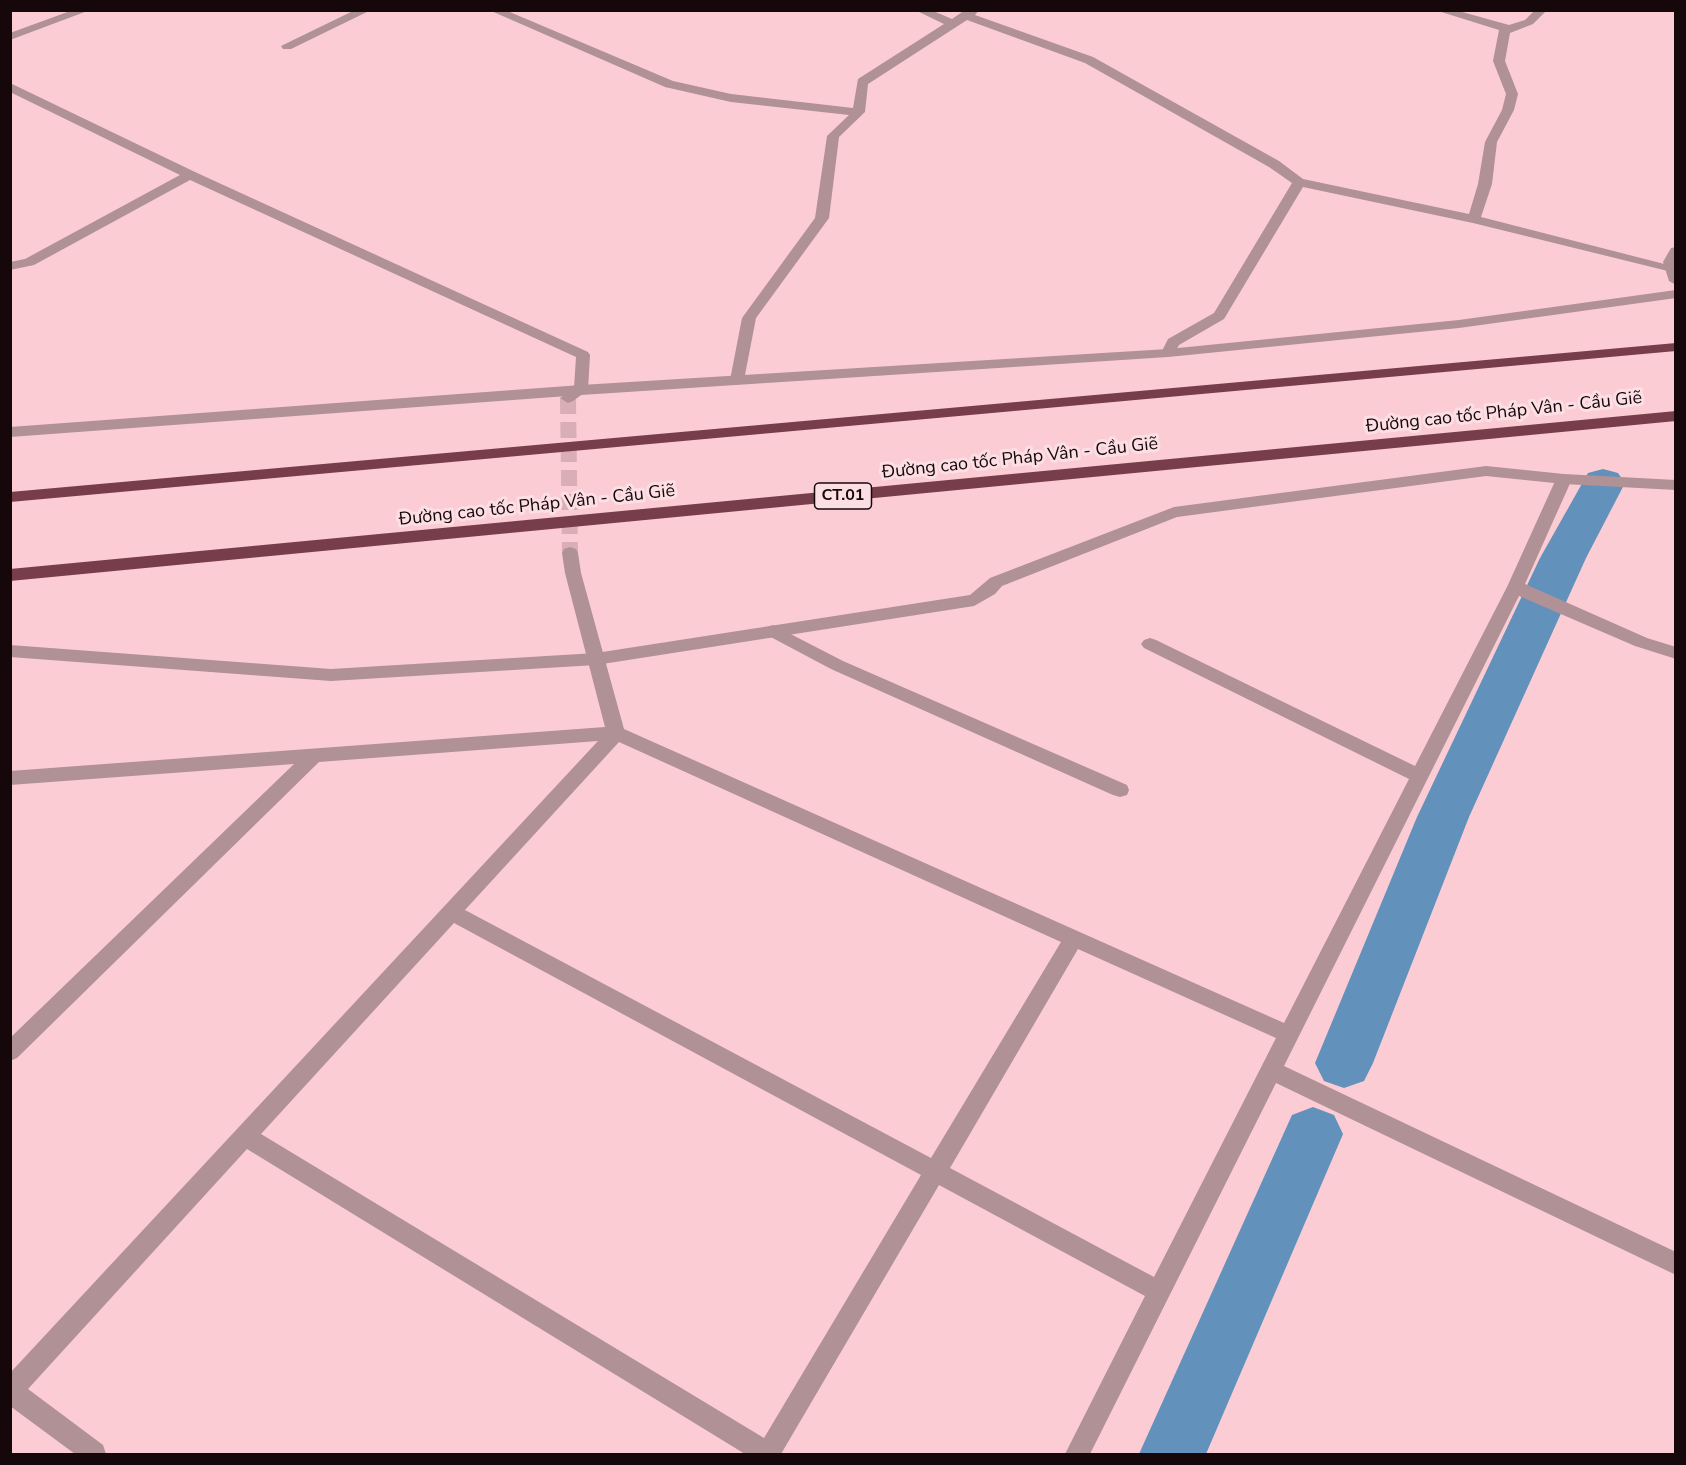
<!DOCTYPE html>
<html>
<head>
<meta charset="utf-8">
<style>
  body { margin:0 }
  #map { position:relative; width:1686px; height:1465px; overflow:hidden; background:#fbccd4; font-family:"Nunito Sans",sans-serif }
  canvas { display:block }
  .frame { position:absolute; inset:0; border:12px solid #16070a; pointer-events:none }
</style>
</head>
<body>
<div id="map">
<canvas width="1686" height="1465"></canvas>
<div class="frame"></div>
</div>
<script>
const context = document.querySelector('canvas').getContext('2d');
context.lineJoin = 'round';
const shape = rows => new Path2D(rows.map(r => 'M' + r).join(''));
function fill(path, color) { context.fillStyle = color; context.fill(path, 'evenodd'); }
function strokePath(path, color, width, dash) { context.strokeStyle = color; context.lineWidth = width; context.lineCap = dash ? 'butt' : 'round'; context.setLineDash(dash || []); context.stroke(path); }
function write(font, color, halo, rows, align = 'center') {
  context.font = font + ' "Nunito Sans",sans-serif'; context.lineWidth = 6; context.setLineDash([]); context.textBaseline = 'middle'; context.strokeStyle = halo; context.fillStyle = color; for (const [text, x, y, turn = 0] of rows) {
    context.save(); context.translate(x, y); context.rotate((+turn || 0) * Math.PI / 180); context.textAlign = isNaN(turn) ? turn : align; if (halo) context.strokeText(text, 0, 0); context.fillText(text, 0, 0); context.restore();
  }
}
const canal = shape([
  [1603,469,1618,473,1625,483,1586,558,1469,817,1373,1063,1364,1081,1344,1088,1324,1081,1315,1063,1417,817,1540,558,1588,473,1603,469],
  [1313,1107,1334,1115,1343,1134,1206,1454,1139,1454,1292,1115,1313,1107]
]);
const minorTunnel = shape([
  [568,398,570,553]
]);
const service = shape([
  [1676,247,1676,285,1669,281,1663,262,1671,248,1676,247]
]);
const minor = shape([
  [73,10,90,10,10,40,10,33,73,10],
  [355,10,371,10,291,49,283,49,281,46,355,10],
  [489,10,505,10,673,81,731,94,853,108,858,79,944,24,915,10,931,10,952,19,965,10,979,10,975,15,1093,57,1279,161,1303,179,1469,214,1478,184,1485,142,1502,110,1506,94,1493,61,1499,30,1435,10,1455,10,1509,25,1525,20,1535,10,1547,10,1533,24,1510,33,1505,61,1518,94,1514,110,1497,142,1492,184,1481,217,1676,267,1676,273,1473,223,1303,187,1224,319,1179,345,1173,356,1163,356,1161,353,1168,339,1214,313,1292,183,1269,167,1085,63,967,20,868,84,865,112,839,137,829,218,756,318,744,380,737,385,730,380,742,318,815,218,827,136,849,115,731,102,665,87,489,10],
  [10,83,195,172,588,352,590,355,588,390,573,401,568,403,560,398,574,388,576,357,190,180,34,265,10,270,10,262,25,259,180,175,10,92,10,83],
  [1564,474,1572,479,1525,584,1647,638,1676,647,1676,659,1635,646,1519,596,1284,1066,1676,1252,1676,1275,1276,1083,1090,1454,1065,1454,1145,1296,939,1185,781,1454,745,1454,247,1149,28,1389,103,1445,106,1454,75,1454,10,1406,10,1373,598,741,319,762,17,1058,10,1061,10,1038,294,764,10,785,10,771,605,727,565,573,562,553,564,549,570,547,576,549,578,553,581,573,624,729,1284,1023,1409,779,1144,648,1141,644,1144,640,1150,638,1156,640,1415,766,1507,587,1556,479,1564,474],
  [619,742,1061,942,931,1158,465,910,619,742],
  [454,923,921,1175,764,1438,261,1134,454,923],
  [1078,949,1276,1038,1154,1277,950,1168,1078,949],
  [773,625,843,661,1127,785,1129,790,1127,795,1120,797,1113,795,831,669,767,635,764,631,767,627,773,625]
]);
const tertiary = shape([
  [1676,290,1676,298,1459,328,1168,357,581,395,10,437,10,427,581,385,1168,349,1459,320,1676,290],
  [1486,466,1564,474,1676,480,1676,490,1564,484,1486,476,1177,517,1002,586,995,594,974,606,596,665,331,681,10,657,10,645,331,669,596,653,970,595,990,578,1174,507,1486,466]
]);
const motorway = shape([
  [1676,343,1676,351,10,502,10,492,1676,343],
  [1676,411,1676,421,10,581,10,569,1676,411]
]);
const shields = [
  [843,496,57]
];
const shieldNames = [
  ["CT.01",843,496]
];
const streetNames = [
  ["Đường cao tốc Pháp Vân - Cầu Giẽ",1504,413,-6],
  ["Đường cao tốc Pháp Vân - Cầu Giẽ",1020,459,-6],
  ["Đường cao tốc Pháp Vân - Cầu Giẽ",537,506,-6]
];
fill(canal, '#6291bc');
strokePath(minorTunnel, '#d9aeb6', 16, [16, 8]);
fill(service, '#af9196');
fill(minor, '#af9196');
fill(tertiary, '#af9196');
fill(motorway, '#773d4a');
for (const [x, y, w] of shields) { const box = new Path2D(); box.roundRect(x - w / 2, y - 13, w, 26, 4.5); context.fillStyle = '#fcdfe4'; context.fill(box); strokePath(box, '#16070a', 1.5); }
write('bold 16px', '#16070a', null, shieldNames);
write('18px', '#16070a', '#fcdfe4', streetNames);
</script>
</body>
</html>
